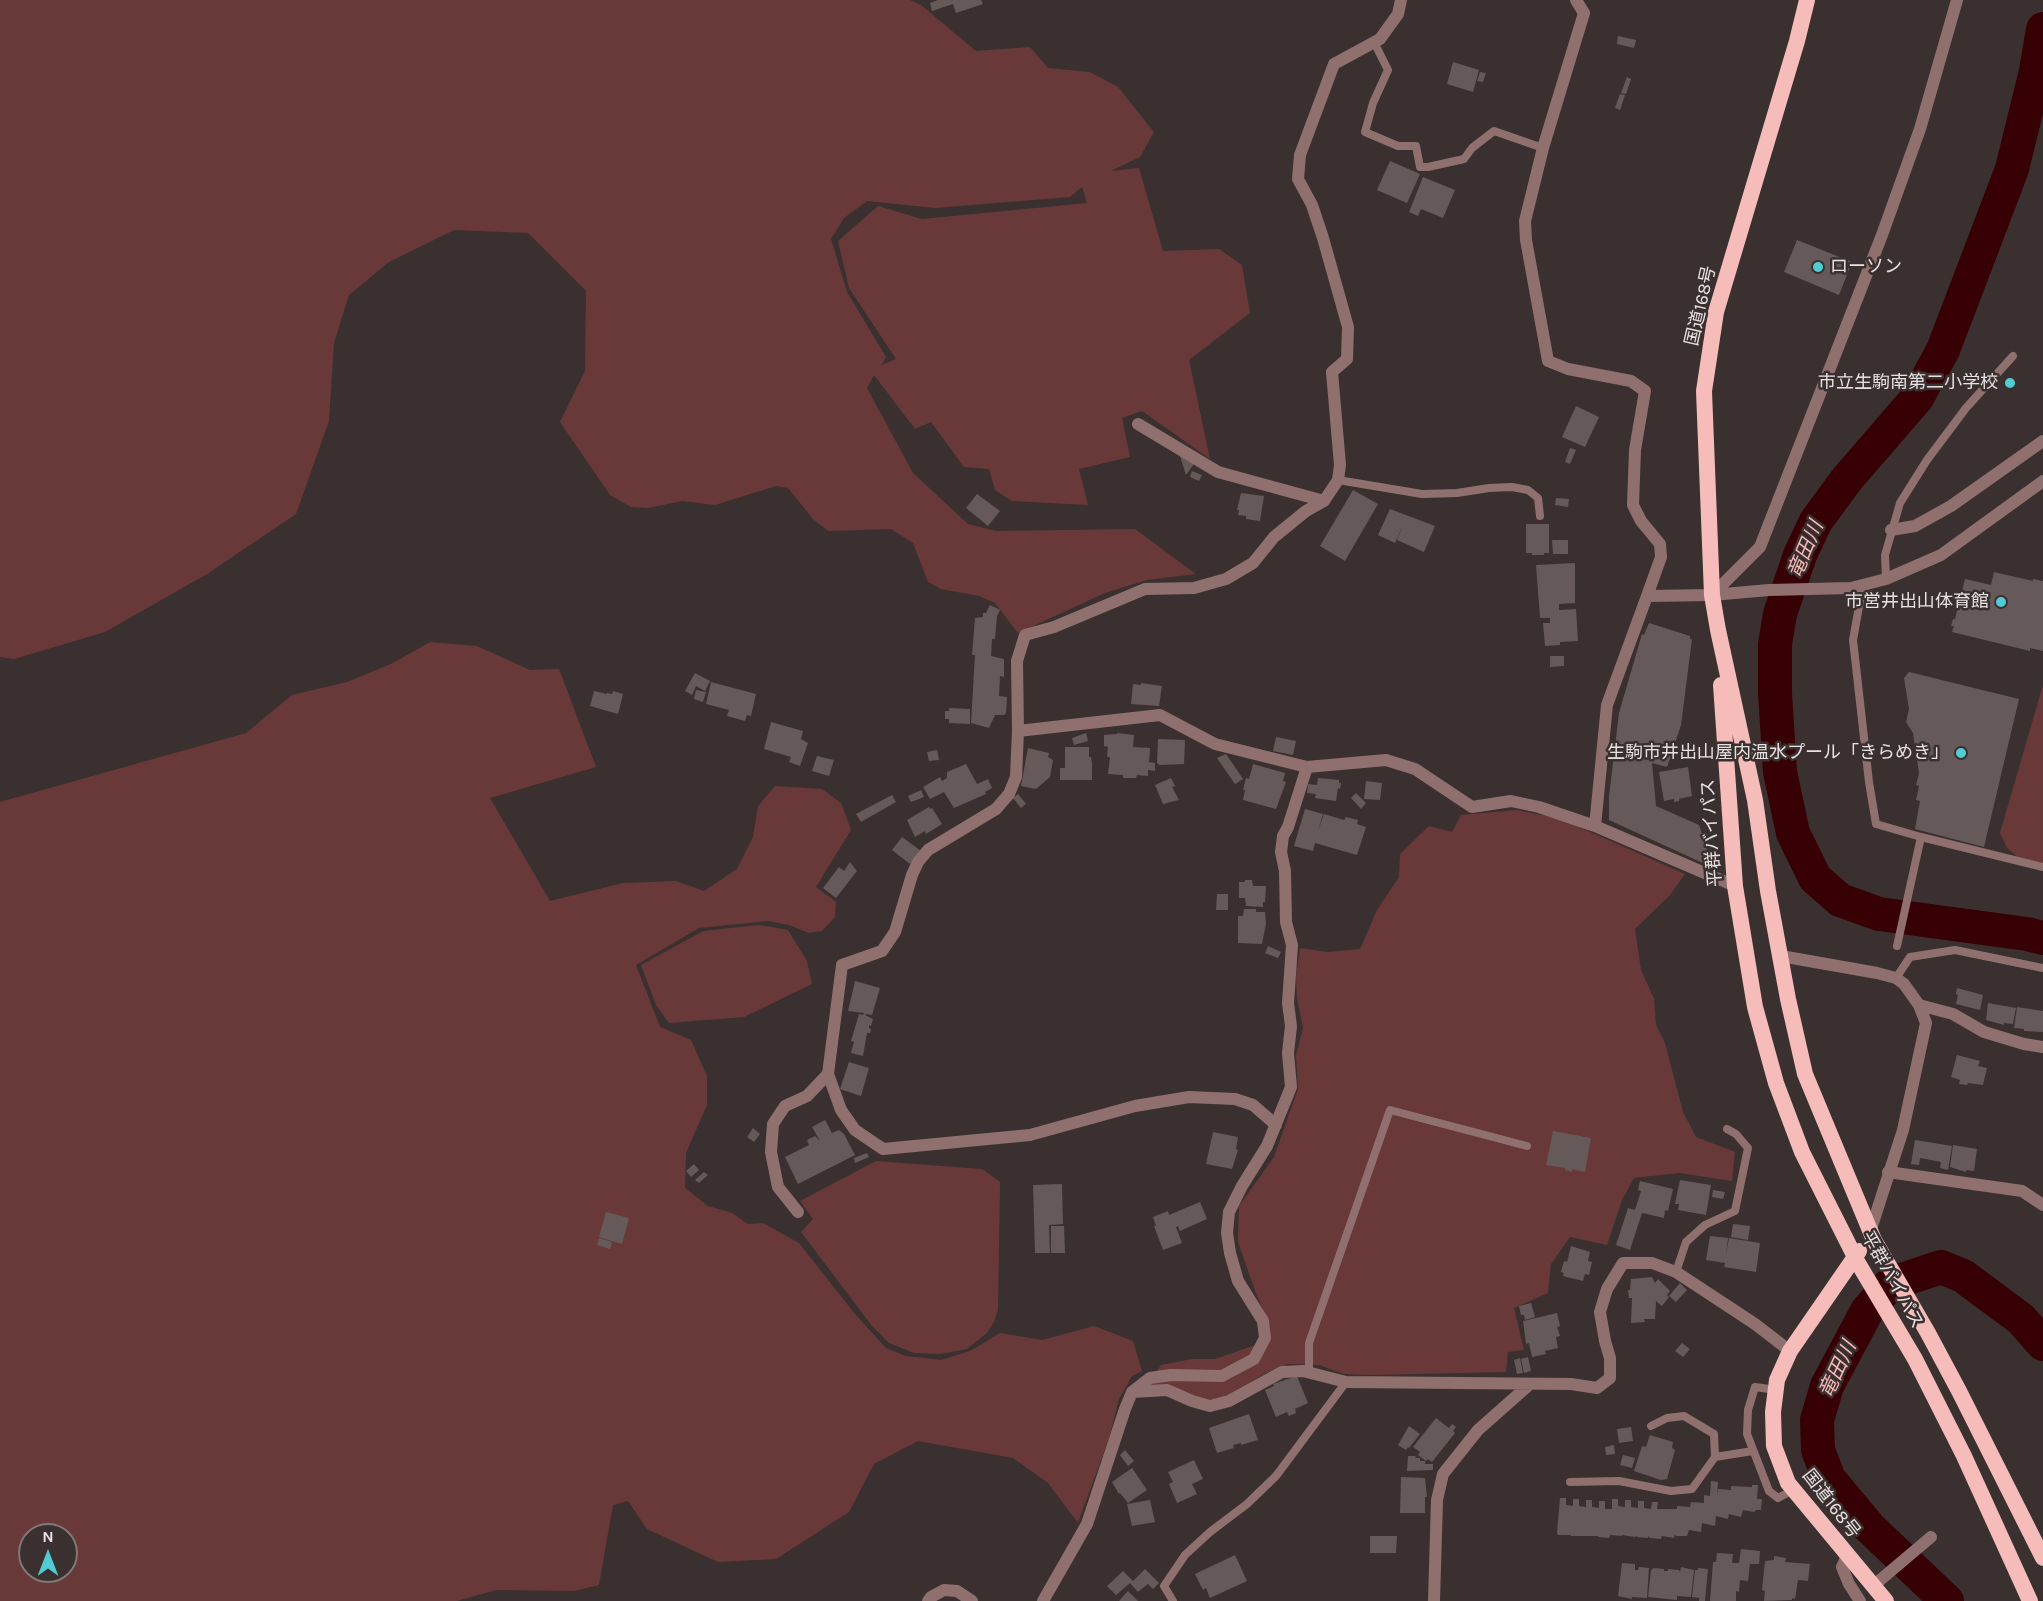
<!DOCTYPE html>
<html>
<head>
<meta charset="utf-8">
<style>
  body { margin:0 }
  #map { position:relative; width:2043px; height:1601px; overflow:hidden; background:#3a3030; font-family:Karla,sans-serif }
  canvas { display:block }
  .north { position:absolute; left:18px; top:1523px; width:60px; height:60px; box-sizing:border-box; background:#3a3030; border:2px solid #807777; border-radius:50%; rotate:0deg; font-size:16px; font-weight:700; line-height:24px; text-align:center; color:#e8e1e1 }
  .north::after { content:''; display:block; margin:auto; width:21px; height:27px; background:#51ccd4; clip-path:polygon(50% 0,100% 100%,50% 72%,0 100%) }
</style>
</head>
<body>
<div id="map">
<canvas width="2043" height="1601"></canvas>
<div class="north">N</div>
</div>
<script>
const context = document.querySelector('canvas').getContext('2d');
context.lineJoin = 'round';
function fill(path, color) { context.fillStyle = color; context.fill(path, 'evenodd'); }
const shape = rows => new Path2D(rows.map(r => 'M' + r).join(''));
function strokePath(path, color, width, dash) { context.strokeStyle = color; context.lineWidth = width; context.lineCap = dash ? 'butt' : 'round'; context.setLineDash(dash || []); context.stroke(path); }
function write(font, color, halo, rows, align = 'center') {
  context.font = font + ' Karla,"Noto Sans JP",sans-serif'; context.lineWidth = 5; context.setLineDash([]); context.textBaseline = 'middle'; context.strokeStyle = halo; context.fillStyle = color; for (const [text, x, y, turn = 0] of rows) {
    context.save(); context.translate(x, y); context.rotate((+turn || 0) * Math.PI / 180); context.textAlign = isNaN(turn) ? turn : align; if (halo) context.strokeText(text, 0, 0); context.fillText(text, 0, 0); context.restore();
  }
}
const green = shape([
  [0,0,910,0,921,5,976,51,1030,47,1048,68,1090,72,1118,87,1154,132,1140,157,1111,171,1139,168,1163,251,1219,249,1242,265,1250,313,1189,360,1210,459,1142,411,1122,418,1130,457,1079,469,1088,505,1012,501,995,490,989,469,964,467,931,422,915,429,874,375,867,388,913,473,968,524,996,531,1135,529,1196,574,1147,580,1105,593,1018,633,995,603,979,596,941,589,928,582,913,543,891,529,828,531,813,519,788,488,776,486,715,505,682,501,648,508,631,507,610,495,560,422,585,371,586,291,528,233,454,230,389,262,349,295,334,343,329,421,296,514,207,574,105,632,14,659,0,657],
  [1082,187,1087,203,922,219,878,206,838,241,849,288,896,359,882,365,886,357,847,292,831,239,844,218,867,201,935,208,1070,197],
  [430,642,477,646,530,670,559,669,596,767,490,798,550,901,623,883,676,881,704,891,737,869,753,837,758,806,775,786,822,789,841,803,851,830,816,887,836,902,835,917,822,931,809,933,789,925,768,921,699,928,636,965,660,1027,691,1040,707,1076,707,1105,686,1153,685,1188,708,1206,732,1213,748,1224,763,1223,799,1243,855,1314,886,1348,906,1356,941,1360,970,1351,1000,1333,1042,1340,1094,1326,1133,1341,1142,1371,1132,1376,1119,1399,1109,1438,1078,1523,1048,1483,1013,1458,918,1441,874,1464,849,1512,776,1559,718,1562,647,1529,628,1501,613,1505,599,1585,574,1591,496,1590,457,1601,0,1601,0,802,246,733,292,695,347,682,393,663],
  [30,1535,66,1535,66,1571,30,1571],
  [2043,685,2043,864,2018,857,2007,848,2000,833],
  [1517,810,1561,819,1685,874,1670,895,1635,929,1641,970,1654,999,1656,1025,1665,1043,1683,1112,1696,1137,1735,1152,1732,1181,1679,1173,1634,1178,1622,1200,1607,1245,1570,1237,1551,1264,1548,1293,1514,1308,1524,1350,1508,1352,1506,1372,1369,1375,1344,1374,1319,1365,1288,1364,1266,1373,1222,1399,1204,1399,1147,1386,1161,1365,1192,1359,1215,1359,1267,1341,1270,1326,1255,1291,1238,1242,1239,1206,1274,1157,1298,1089,1296,1055,1303,1028,1297,998,1296,976,1300,948,1328,952,1360,949,1377,910,1399,877,1400,854,1429,826,1452,832,1461,815],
  [760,925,788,930,807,961,812,984,744,1017,669,1023,656,1005,641,965,703,931],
  [876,1161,982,1169,1000,1182,998,1309,994,1322,987,1333,967,1349,940,1354,914,1353,889,1343,872,1326,801,1232,813,1219,800,1201]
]);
const river = shape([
  [2043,29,2036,71,2012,169,1943,350,1917,398,1847,479,1816,521,1800,555,1780,614,1775,644,1775,693,1780,772,1793,833,1815,878,1840,900,1879,914,2027,934,2043,938],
  [1947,1601,1869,1527,1829,1479,1818,1450,1817,1420,1827,1386,1867,1311,1890,1284,1941,1267,1963,1276,2021,1319,2043,1344]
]);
const building = shape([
  [938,0,981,0,983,4,956,13,953,4,932,11,930,3],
  [1618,36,1636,40,1634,48,1617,44],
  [1453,62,1479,70,1473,92,1447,84],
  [1480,72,1486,73,1483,82,1477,81],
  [1627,77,1631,79,1626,94,1621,93],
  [1620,94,1625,95,1620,110,1615,108],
  [1390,161,1420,174,1407,203,1377,190],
  [1423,177,1455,190,1443,218,1421,209,1418,216,1409,212],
  [1797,240,1852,262,1839,295,1784,272],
  [1576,406,1599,417,1585,447,1562,437],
  [1570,448,1576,450,1570,464,1565,462],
  [1184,455,1194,464,1186,475,1180,456],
  [1192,471,1202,475,1199,481,1190,477],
  [1353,490,1378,504,1345,561,1320,546],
  [1241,493,1264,496,1260,521,1246,519,1246,516,1238,515,1239,510,1237,510],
  [977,494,1000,511,988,526,966,508],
  [1556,498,1569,499,1568,507,1555,505],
  [1390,509,1435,526,1424,552,1397,540,1403,525,1395,543,1378,535],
  [1526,524,1549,524,1549,553,1544,553,1544,555,1532,555,1532,553,1526,553],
  [1552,540,1568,540,1568,554,1553,554],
  [1575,563,1575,603,1559,604,1559,610,1576,609,1578,641,1560,642,1560,645,1545,646,1543,623,1550,623,1550,618,1540,618,1536,565],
  [1994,572,2033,581,2033,579,2043,581,2043,651,2030,648,2030,651,1952,632,1954,626,1951,626,1953,619,1955,619,1965,579,1991,585],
  [990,605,1000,610,997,616,995,639,992,639,991,656,1004,659,1004,677,1000,676,999,696,1007,697,1006,713,1004,715,995,715,989,728,971,723,975,655,972,655,975,618,983,617,983,613,986,613],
  [1649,623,1690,636,1690,639,1692,639,1681,725,1667,767,1652,763,1656,806,1699,825,1707,848,1704,856,1708,858,1705,864,1609,820,1609,796,1619,713,1642,634,1644,635],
  [1550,656,1564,656,1564,666,1550,667],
  [1909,672,2019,699,1984,847,1915,829,1920,801,1916,800,1919,786,1916,785,1919,773,1913,733,1906,722,1909,709,1904,678],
  [695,673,710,681,705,691,696,686,692,695,685,691],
  [711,682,756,694,751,716,747,715,745,721,727,716,729,710,706,704],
  [1141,683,1162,686,1159,706,1131,704,1133,684,1141,685],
  [696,690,706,692,703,702,694,699],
  [594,691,607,694,607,693,612,694,613,691,623,694,618,714,590,706],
  [949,708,970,709,970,724,949,723,949,719,945,719,945,711,949,711],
  [771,722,803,731,801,739,808,743,800,766,789,762,791,757,764,749],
  [1086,733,1088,741,1074,745,1072,738],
  [1117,733,1134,735,1133,747,1150,748,1149,762,1155,763,1155,771,1148,770,1148,776,1137,775,1136,778,1123,778,1123,775,1108,774,1110,757,1107,757,1108,747,1104,746,1104,735,1117,734],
  [1276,737,1296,741,1293,755,1273,751],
  [1158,739,1185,740,1184,764,1159,765,1157,763],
  [1065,747,1089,747,1089,757,1091,757,1092,763,1092,780,1060,780,1060,768,1065,768],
  [1028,748,1049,753,1048,757,1053,760,1050,777,1036,789,1021,786],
  [937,750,939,760,929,761,927,752],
  [1226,754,1243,779,1235,784,1217,758],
  [817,756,834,760,829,776,812,771],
  [966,764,977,784,988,779,992,788,985,792,986,794,954,808,944,792,930,799,923,787,940,777,942,781,947,778,947,772],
  [1253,764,1285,773,1283,781,1286,782,1276,809,1243,800,1245,790,1243,790,1246,778,1249,779],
  [1688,767,1692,796,1679,799,1679,801,1674,802,1674,799,1664,801,1659,772],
  [1171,778,1175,786,1172,787,1179,800,1163,804,1155,785],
  [1318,778,1339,780,1339,783,1341,783,1340,789,1338,788,1336,801,1315,798,1316,794,1307,793,1308,784,1317,785],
  [1366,781,1382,783,1380,800,1364,799],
  [921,790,924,797,911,802,908,796],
  [1356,793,1366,803,1361,809,1351,798],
  [1018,794,1026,804,1021,808,1013,798],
  [892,795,896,802,861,822,856,814],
  [929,807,930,809,932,808,942,824,926,834,925,831,915,837,907,820],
  [1305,809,1323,814,1318,831,1324,814,1344,820,1346,817,1358,820,1357,824,1366,827,1357,855,1315,843,1313,851,1294,846],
  [902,837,921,851,910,864,892,850],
  [850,862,857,871,836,898,823,888,839,867,844,871],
  [1245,880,1252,880,1253,886,1266,886,1265,902,1263,902,1263,907,1246,906,1245,898,1239,898,1239,882,1245,882],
  [1217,894,1228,894,1228,910,1216,910],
  [1244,909,1256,909,1256,912,1265,912,1266,924,1262,944,1238,943,1238,916,1243,916],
  [1268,946,1281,952,1278,958,1265,953],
  [855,981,880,988,872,1015,866,1014,865,1015,873,1019,871,1026,869,1025,869,1028,871,1029,870,1033,867,1033,863,1056,851,1053,854,1042,851,1041,859,1014,863,1015,864,1013,848,1011],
  [1957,988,1983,995,1980,1010,1956,1004,1958,995,1956,994],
  [1988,1003,2016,1008,2013,1024,2004,1023,2004,1025,1986,1020],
  [2017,1007,2043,1011,2043,1032,2024,1031,2024,1029,2014,1028],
  [1957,1055,1980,1061,1978,1066,1987,1068,1983,1085,1968,1083,1967,1085,1959,1084,1960,1080,1951,1077],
  [849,1062,869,1068,861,1096,840,1089],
  [825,1120,832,1133,839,1130,844,1134,855,1155,798,1184,785,1157,809,1145,807,1140,815,1136,820,1141,812,1127],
  [753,1128,760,1134,754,1142,747,1137],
  [1553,1131,1591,1138,1585,1172,1572,1169,1572,1172,1565,1170,1565,1168,1546,1165],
  [1213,1132,1238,1137,1236,1149,1238,1150,1232,1169,1206,1164],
  [1915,1140,1952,1146,1948,1170,1940,1168,1941,1162,1920,1158,1919,1165,1911,1164],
  [1953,1145,1977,1149,1974,1171,1966,1170,1966,1172,1950,1167],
  [867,1153,869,1157,855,1163,854,1158],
  [694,1164,699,1170,691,1177,686,1171],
  [704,1172,708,1175,699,1183,695,1180],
  [1680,1180,1711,1185,1706,1215,1678,1210,1679,1204,1675,1204],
  [1640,1181,1673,1189,1668,1211,1665,1210,1664,1218,1642,1213,1630,1250,1616,1245,1628,1208,1635,1210,1641,1191,1638,1190],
  [1062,1184,1063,1224,1049,1225,1050,1253,1035,1253,1033,1185],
  [1713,1190,1725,1192,1723,1199,1712,1197],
  [1200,1202,1207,1219,1180,1231,1178,1226,1176,1227,1182,1243,1163,1250,1154,1226,1156,1226,1153,1217,1168,1211,1169,1215],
  [606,1212,629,1218,622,1244,599,1237],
  [1733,1224,1750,1226,1748,1240,1731,1237],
  [1051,1226,1064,1226,1065,1253,1051,1253],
  [1710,1236,1728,1238,1726,1254,1729,1238,1760,1243,1756,1272,1724,1267,1725,1263,1706,1260],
  [599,1238,612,1242,610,1249,597,1245],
  [1571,1246,1590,1252,1588,1261,1592,1262,1589,1275,1585,1274,1583,1281,1563,1276,1564,1273,1561,1272,1564,1261,1567,1262],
  [1652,1277,1655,1283,1658,1279,1670,1291,1667,1295,1669,1297,1662,1306,1656,1301,1655,1319,1644,1319,1645,1322,1631,1323,1632,1298,1629,1298,1628,1290,1630,1290,1631,1279],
  [1680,1283,1687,1290,1676,1302,1669,1296],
  [1531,1303,1535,1317,1525,1320,1524,1315,1521,1315,1519,1306],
  [1557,1313,1560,1326,1557,1327,1560,1336,1556,1337,1558,1348,1545,1351,1546,1354,1532,1357,1529,1343,1526,1344,1523,1321],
  [1682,1343,1690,1349,1683,1357,1675,1351],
  [1528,1357,1531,1371,1524,1373,1521,1359],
  [1520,1358,1523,1373,1517,1374,1514,1360],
  [1297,1376,1308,1403,1295,1409,1296,1413,1289,1416,1287,1412,1276,1417,1265,1390,1274,1386,1273,1384],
  [1249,1414,1258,1440,1241,1445,1241,1443,1233,1445,1234,1448,1217,1453,1209,1428],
  [1436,1418,1449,1428,1452,1424,1456,1427,1453,1431,1455,1433,1432,1462,1428,1459,1426,1461,1418,1455,1420,1452,1413,1447],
  [1409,1426,1420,1434,1409,1448,1408,1447,1406,1450,1398,1445],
  [1631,1427,1633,1441,1619,1443,1617,1429],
  [1650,1435,1673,1442,1672,1448,1675,1450,1667,1479,1661,1480,1634,1471,1642,1446,1646,1447],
  [1614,1445,1615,1454,1606,1455,1605,1447],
  [1125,1450,1134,1461,1128,1466,1120,1455],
  [1623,1455,1635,1458,1632,1468,1620,1465],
  [1408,1456,1416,1456,1415,1458,1420,1458,1420,1461,1425,1461,1425,1464,1433,1464,1433,1470,1407,1471],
  [1194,1460,1203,1479,1192,1484,1197,1494,1177,1503,1169,1484,1173,1482,1168,1472],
  [1132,1468,1147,1490,1128,1503,1120,1493,1119,1494,1112,1482],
  [1401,1477,1425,1478,1427,1497,1425,1497,1425,1513,1400,1513],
  [1711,1481,1718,1482,1717,1496,1718,1489,1731,1490,1731,1486,1752,1487,1752,1485,1758,1485,1757,1499,1762,1499,1761,1510,1756,1510,1754,1512,1743,1510,1741,1517,1729,1514,1728,1519,1716,1516,1715,1526,1702,1523,1701,1532,1689,1530,1687,1536,1676,1536,1675,1534,1674,1538,1662,1536,1661,1539,1650,1538,1648,1536,1648,1538,1637,1537,1637,1536,1635,1537,1622,1535,1622,1536,1611,1535,1611,1534,1609,1538,1598,1537,1598,1536,1571,1536,1570,1534,1570,1535,1558,1535,1557,1533,1560,1498,1566,1498,1566,1505,1573,1506,1573,1499,1579,1499,1579,1506,1586,1507,1586,1500,1592,1500,1592,1507,1599,1508,1599,1501,1605,1501,1605,1509,1612,1509,1612,1499,1618,1499,1618,1506,1625,1507,1625,1500,1631,1500,1631,1507,1638,1508,1638,1501,1644,1501,1644,1508,1651,1509,1652,1502,1658,1502,1657,1509,1677,1509,1677,1506,1690,1507,1691,1502,1704,1503,1704,1495,1710,1496],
  [1150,1500,1155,1522,1132,1526,1127,1504],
  [1370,1536,1397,1536,1396,1553,1370,1553],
  [1741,1549,1760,1551,1759,1564,1750,1564,1748,1581,1740,1580,1739,1592,1736,1591,1736,1601,1710,1601,1713,1562,1716,1562,1717,1553,1733,1554,1732,1563,1739,1563],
  [1235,1555,1247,1581,1210,1598,1206,1588,1203,1590,1195,1574],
  [1774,1556,1786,1558,1785,1562,1810,1564,1808,1581,1798,1580,1795,1599,1792,1598,1792,1600,1764,1601,1765,1591,1762,1590,1765,1561,1774,1560],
  [1622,1563,1635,1564,1635,1570,1638,1570,1639,1567,1649,1568,1647,1598,1632,1597,1632,1599,1618,1596],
  [1681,1567,1694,1570,1691,1597,1677,1596,1677,1600,1648,1597,1651,1570,1654,1568,1664,1569,1664,1571,1668,1571,1668,1569,1679,1570,1680,1572],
  [1698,1568,1708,1569,1705,1601,1699,1601,1699,1598,1692,1597,1695,1570,1698,1570],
  [1145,1569,1159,1583,1153,1589,1148,1584,1138,1592,1130,1583,1116,1595,1107,1586,1123,1571,1133,1581],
  [1128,1591,1138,1601,1119,1601]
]);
const service = shape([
  [1374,42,1388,70,1373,103,1365,132,1398,146,1416,146,1420,167,1428,167,1464,159,1472,148,1494,131,1543,148],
  [1338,480,1422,494,1457,493,1489,488,1512,487,1528,490,1538,498,1540,516],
  [1886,579,1885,555,1900,503,1927,460,1966,408,2013,356],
  [1863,584,1853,640,1869,782,1876,824,1921,837,2043,867],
  [1897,946,1921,837],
  [1896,978,1910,957,1955,950,2043,968],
  [1676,1272,1686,1242,1705,1225,1735,1211,1748,1148,1736,1134,1727,1129],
  [1309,1373,1309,1343,1390,1110,1527,1146],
  [1776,1390,1755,1387,1748,1410,1747,1434,1769,1491,1778,1498,1793,1490],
  [1651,1426,1667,1418,1684,1416,1714,1434,1715,1457],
  [1570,1482,1619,1481,1671,1491,1692,1489,1715,1457,1753,1451],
  [1173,1601,1164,1586,1185,1555,1210,1532,1247,1504,1276,1476,1346,1382]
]);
const minor = shape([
  [1576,0,1584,13,1543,148,1525,221,1526,240,1548,361,1568,369,1631,381,1645,391,1635,450,1633,505,1641,521,1660,544,1661,557,1647,596],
  [1138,424,1218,472,1324,501],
  [1891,530,1915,526,1951,506,2043,441],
  [1018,731,1160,715,1215,744,1307,767,1386,760,1415,769,1472,807,1511,801,1539,807,1595,826,1735,886],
  [1595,826,1607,705,1647,596,1712,595,1760,547,1882,235,1920,129,1957,0],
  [1781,956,1877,973,1896,978,1904,984,1919,1005,1926,1023,1903,1130,1871,1229],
  [1919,1005,1953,1014,1984,1032,2024,1044,2043,1047],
  [1276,1125,1253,1105,1235,1099,1189,1097,1135,1106,1030,1135,883,1149,855,1130,841,1110,828,1074,842,965,882,951,895,932,912,875,918,862,928,850,996,809,1009,794,1016,777,1018,731,1017,661,1025,635,1054,627,1145,589,1194,588,1226,579,1253,563,1274,537,1306,511,1324,501,1338,480,1340,465,1332,372,1347,359,1348,327,1323,238,1312,205,1298,179,1300,155,1334,64,1380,39,1398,14,1401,0],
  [1888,1172,2022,1191,2043,1205],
  [798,1212,778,1187,771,1152,773,1124,785,1106,807,1096,828,1074],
  [1132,1392,1167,1390,1192,1401,1210,1406,1229,1401,1282,1372,1303,1371,1346,1382,1571,1384,1597,1388,1610,1378,1610,1358,1605,1341,1600,1312,1607,1289,1623,1263,1652,1263,1676,1272,1755,1324,1790,1351],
  [1847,1556,1842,1567,1849,1584,1860,1601],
  [1873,1586,1931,1537],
  [928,1601,931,1597,944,1590,957,1591,972,1601],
  [1043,1601,1087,1524,1125,1409,1132,1392,1150,1378,1171,1375,1222,1376,1254,1359,1265,1338,1263,1321,1238,1281,1230,1253,1227,1233,1229,1212,1242,1186,1267,1146,1291,1087,1288,1053,1291,1026,1288,1003,1292,945,1286,922,1285,871,1281,852,1283,836,1288,827,1307,767],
  [1434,1601,1437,1500,1443,1474,1478,1430,1530,1384]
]);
const tertiary = shape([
  [1712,595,1769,590,1851,588,1886,579,1941,555,2043,481]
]);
const trunk = shape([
  [1807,0,1797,41,1716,312,1704,391,1712,595,1718,630,1755,800,1768,891,1788,999,1805,1074,1874,1240,1928,1333,1959,1391,2043,1558],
  [1721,685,1735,886,1755,1007,1776,1083,1802,1152,1858,1263,1915,1359,1964,1456,2030,1601],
  [1859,1251,1790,1351,1777,1380,1773,1412,1774,1446,1788,1483,1886,1601]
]);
const markers = [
  [1818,267,6,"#51ccd4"],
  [2010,383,6,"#51ccd4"],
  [2001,602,6,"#51ccd4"],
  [1961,753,6,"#51ccd4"]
];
const poiNames = [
  ["ローソン",1830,267,"left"],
  ["市立生駒南第二小学校",1998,383],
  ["市営井出山体育館",1989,602],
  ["生駒市井出山屋内温水プール「きらめき」",1949,753]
];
const streetNames = [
  ["国道168号",1701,306,-77],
  ["平群バイパス",1712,833,-94],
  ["平群バイパス",1892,1280,61],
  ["国道168号",1831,1504,52]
];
const waterNames = [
  ["竜田川",1806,550,-67],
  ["竜田川",1838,1370,-65]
];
fill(green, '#693939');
strokePath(river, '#370004', 34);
fill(building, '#655a59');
strokePath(service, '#90706f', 8);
strokePath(minor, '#90706f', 12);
strokePath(tertiary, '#90706f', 12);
strokePath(trunk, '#f5bcba', 16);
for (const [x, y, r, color] of markers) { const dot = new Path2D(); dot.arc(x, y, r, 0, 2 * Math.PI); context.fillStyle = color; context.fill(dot); strokePath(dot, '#3a3030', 2); }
write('18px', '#e8e1e1', '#3a3030', poiNames, 'right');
write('18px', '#e8e1e1', '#3a3030', streetNames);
write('italic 20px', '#f8b9b7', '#3a3030', waterNames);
</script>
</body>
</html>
